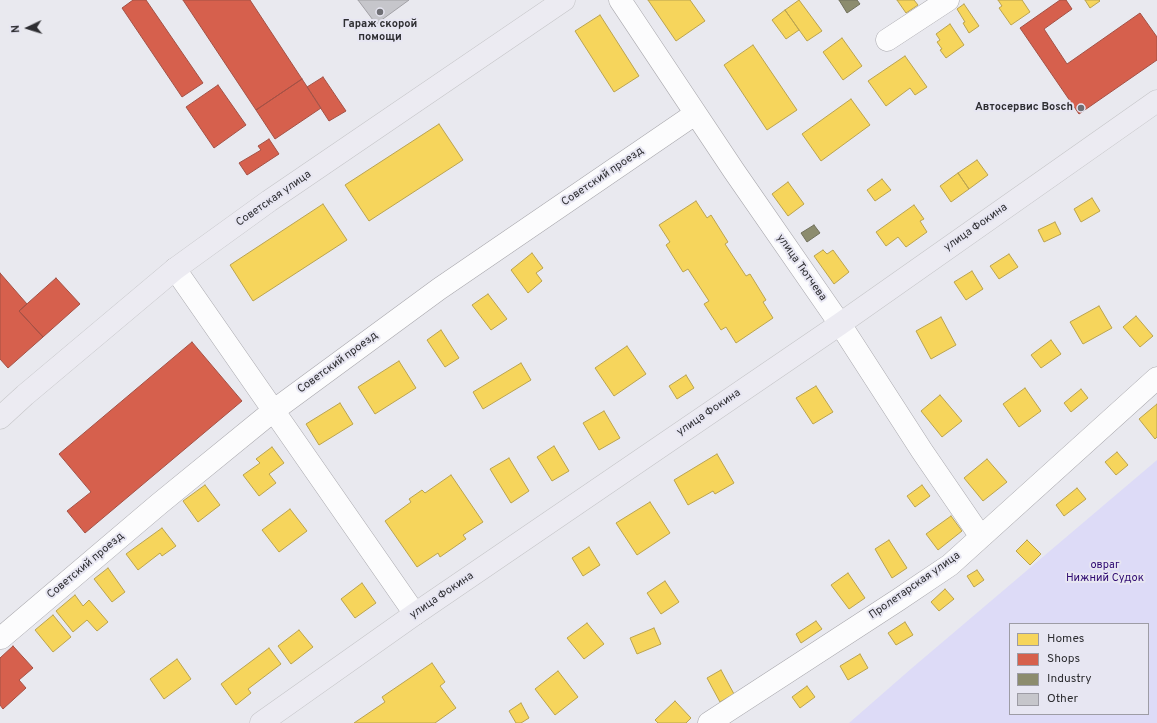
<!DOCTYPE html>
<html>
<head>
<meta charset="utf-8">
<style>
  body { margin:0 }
  #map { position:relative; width:1157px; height:723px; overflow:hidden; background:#e9e9ef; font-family:Overpass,sans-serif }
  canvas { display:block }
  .legend { position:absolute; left:1009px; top:623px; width:140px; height:92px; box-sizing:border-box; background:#e7e6f2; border:1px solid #9d9ca5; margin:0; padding:5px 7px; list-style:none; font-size:12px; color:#2e2e32 }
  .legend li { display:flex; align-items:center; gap:8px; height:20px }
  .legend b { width:20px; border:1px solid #9d9ca5 }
  .north { position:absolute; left:8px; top:8px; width:40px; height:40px; -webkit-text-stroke:3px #e7e6f2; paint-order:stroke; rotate:266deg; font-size:11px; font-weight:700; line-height:16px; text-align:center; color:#2e2e32 }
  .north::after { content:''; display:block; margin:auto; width:14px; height:18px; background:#2e2e32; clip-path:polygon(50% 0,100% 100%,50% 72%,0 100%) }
</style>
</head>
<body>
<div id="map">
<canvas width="1157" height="723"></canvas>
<ul class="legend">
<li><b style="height:11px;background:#f6d55c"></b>Homes</li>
<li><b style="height:11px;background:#d6604d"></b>Shops</li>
<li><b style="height:11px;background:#8c8c6e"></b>Industry</li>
<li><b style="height:11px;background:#c6c6cb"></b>Other</li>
</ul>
<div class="north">N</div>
</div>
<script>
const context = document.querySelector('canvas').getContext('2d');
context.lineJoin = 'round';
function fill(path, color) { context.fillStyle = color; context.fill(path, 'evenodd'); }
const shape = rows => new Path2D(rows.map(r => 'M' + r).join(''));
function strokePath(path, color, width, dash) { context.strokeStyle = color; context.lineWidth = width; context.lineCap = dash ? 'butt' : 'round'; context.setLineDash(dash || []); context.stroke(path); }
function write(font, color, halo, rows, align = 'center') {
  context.font = font + ' Overpass,sans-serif'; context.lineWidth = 4; context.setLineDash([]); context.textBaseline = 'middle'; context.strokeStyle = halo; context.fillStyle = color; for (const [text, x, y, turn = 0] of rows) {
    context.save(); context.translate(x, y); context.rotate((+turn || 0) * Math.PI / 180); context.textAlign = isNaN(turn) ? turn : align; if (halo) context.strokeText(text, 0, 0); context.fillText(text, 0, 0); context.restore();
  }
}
const green = shape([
  [1157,460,1157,723,849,723,912,668],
  [1010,624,1148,624,1148,714,1010,714]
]);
const homes = shape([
  [648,0,690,0,705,21,676,41,648,0],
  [799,0,822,31,807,41,785,10,799,0],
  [897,0,914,0,918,5,906,13,897,0],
  [998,0,1022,0,1030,12,1011,25,999,8,1002,6,998,0],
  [1085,0,1099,0,1100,1,1090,8,1085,0],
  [964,4,979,26,969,33,963,23,965,22,957,9,964,4],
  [785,10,799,30,786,39,772,20,785,10],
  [600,15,639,76,614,92,575,31,600,15],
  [950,24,964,45,946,58,940,50,942,49,937,42,940,40,936,34,950,24],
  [842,38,862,66,843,80,823,52,842,38],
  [753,45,797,110,767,130,724,65,753,45],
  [905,56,927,87,915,95,910,88,886,106,868,81,905,56],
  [851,99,870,125,821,161,802,134,851,99],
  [439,124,463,160,369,221,345,185,439,124],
  [977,160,988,175,969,189,958,173,977,160],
  [958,173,969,189,951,202,940,186,958,173],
  [882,179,891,190,875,201,867,190,882,179],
  [788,182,804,204,788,216,772,194,788,182],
  [1092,198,1100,211,1081,222,1074,209,1092,198],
  [696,201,707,218,711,215,728,242,725,244,746,276,750,274,766,300,763,302,773,318,736,343,726,327,721,330,704,304,709,301,688,269,683,272,666,245,670,242,659,225,696,201],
  [323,204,347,240,253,301,230,265,323,204],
  [914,205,924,219,920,221,927,232,906,247,898,237,886,246,876,232,914,205],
  [1055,222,1061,234,1044,242,1038,230,1055,222],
  [823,250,827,254,833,250,849,272,834,284,814,256,823,250],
  [532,253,543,268,536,273,542,281,528,293,511,270,532,253],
  [1009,254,1018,267,999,279,990,266,1009,254],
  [972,271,983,289,966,300,954,282,972,271],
  [488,294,507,319,491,330,472,305,488,294],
  [1099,306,1112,328,1083,344,1070,322,1099,306],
  [1136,316,1153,336,1140,347,1123,327,1136,316],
  [941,317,956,345,931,359,916,331,941,317],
  [441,330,459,358,445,367,427,340,441,330],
  [1051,340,1061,354,1041,368,1031,355,1051,340],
  [627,346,646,374,614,396,595,368,627,346],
  [399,361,416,388,375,414,358,387,399,361],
  [521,363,531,380,483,409,473,392,521,363],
  [686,375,694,388,677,399,669,386,686,375],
  [816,386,833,412,813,424,796,398,816,386],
  [1025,388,1041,411,1019,427,1003,404,1025,388],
  [1081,389,1088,398,1071,412,1064,403,1081,389],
  [940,395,962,421,942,437,921,411,940,395],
  [340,403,353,424,319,445,306,424,340,403],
  [1157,404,1157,437,1155,439,1139,419,1157,404],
  [604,411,620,438,599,450,583,423,604,411],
  [554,446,569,471,552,481,537,457,554,446],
  [272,447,284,463,269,474,276,483,259,496,243,475,260,463,256,459,272,447],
  [1117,452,1128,465,1116,475,1105,462,1117,452],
  [717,454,734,483,715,494,713,491,688,505,674,480,717,454],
  [509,458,529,491,511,503,490,469,509,458],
  [987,459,1007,482,983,501,964,478,987,459],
  [451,475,483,522,463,535,466,539,440,557,438,553,417,567,385,521,411,502,409,499,422,490,425,493,451,475],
  [205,485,220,505,198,522,183,501,205,485],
  [922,485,930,496,915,507,907,496,922,485],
  [1077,488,1086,499,1064,516,1056,505,1077,488],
  [650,502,670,533,637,555,616,523,650,502],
  [290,509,307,531,279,552,262,530,290,509],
  [951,516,962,531,938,550,926,534,951,516],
  [162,528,176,546,162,556,160,553,138,570,126,554,162,528],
  [889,540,907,568,892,578,875,549,889,540],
  [1027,540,1041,554,1030,565,1016,551,1027,540],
  [589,547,600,565,583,576,572,558,589,547],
  [108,568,125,592,112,602,94,579,108,568],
  [977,570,984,580,974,587,967,576,977,570],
  [848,573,865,598,849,609,831,585,848,573],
  [665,581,679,602,661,614,647,593,665,581],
  [362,583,376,603,355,618,341,599,362,583],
  [945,589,954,599,939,611,931,602,945,589],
  [75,595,83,606,89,600,108,622,97,631,87,620,73,632,56,611,75,595],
  [53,615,71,637,53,652,35,630,53,615],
  [816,621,822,629,801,643,796,634,816,621],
  [905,622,913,635,896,645,888,633,905,622],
  [587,623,604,644,584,659,567,638,587,623],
  [654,628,661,644,637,654,630,638,654,628],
  [299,630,313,647,291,664,278,646,299,630],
  [269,648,281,664,248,689,251,693,236,705,221,684,269,648],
  [860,654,868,668,848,680,840,666,860,654],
  [177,659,191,679,164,699,150,679,177,659],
  [432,663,445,682,440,686,456,708,435,723,354,723,385,702,382,697,432,663],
  [721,670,734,694,720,702,707,678,721,670],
  [558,671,578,697,555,715,535,689,558,671],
  [807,686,815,697,800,708,792,697,807,686],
  [675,701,691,718,686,723,658,723,655,720,675,701],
  [521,703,529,718,521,723,516,723,509,711,521,703]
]);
const shops = shape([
  [133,0,146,0,203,83,182,97,122,8,133,0],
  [183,0,250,0,302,79,256,110,183,0],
  [1060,0,1066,0,1072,9,1044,29,1067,64,1140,13,1157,37,1157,60,1079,114,1020,28,1060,0],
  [323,77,346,111,329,121,307,87,323,77],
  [302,79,321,108,275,139,256,110,302,79],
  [218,85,246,125,214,148,186,107,218,85],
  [269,139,279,154,247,175,239,163,261,150,258,146,269,139],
  [0,273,27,304,19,311,43,337,8,368,0,359,0,273],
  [56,278,80,304,43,337,19,311,56,278],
  [192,342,242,401,85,533,67,511,91,492,59,454,192,342],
  [13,646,33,668,19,680,26,688,3,709,0,705,0,658,13,646]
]);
const industry = shape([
  [839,0,857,0,860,4,847,13,839,0],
  [814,225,820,233,807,242,801,233,814,225]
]);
const building = shape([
  [358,0,409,0,376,24,358,0]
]);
const minor = shape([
  [620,0,734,171,840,324,922,451,981,537],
  [887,40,948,0],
  [175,269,415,614],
  [1,638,159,504,273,411,439,289,695,114],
  [709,723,898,600,950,565,1157,378]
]);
const major = shape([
  [0,418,25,395,175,269,269,201,564,0],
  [261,723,415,614,840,324,1157,101]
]);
const markers = [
  [380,12,4,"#6f6f74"],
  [1081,108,4,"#6f6f74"]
];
const poiNames = [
  ["Гараж скорой",380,25],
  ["помощи",380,38],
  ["Автосервис Bosch",1073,108,"right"]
];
const streetNames = [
  ["Советский проезд",603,177,-34],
  ["Советская улица",274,199,-35],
  ["улица Фокина",976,228,-35],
  ["улица Тютчева",801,268,55],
  ["Советский проезд",338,363,-36],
  ["улица Фокина",709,413,-34],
  ["Советский проезд",86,566,-40],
  ["Пролетарская улица",915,586,-35],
  ["улица Фокина",442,596,-34]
];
const parkNames = [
  ["овраг",1105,566],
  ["Нижний Судок",1105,579]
];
fill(green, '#dddbf7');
fill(homes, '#f6d55c');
strokePath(homes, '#baa34f', 1);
fill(shops, '#d6604d');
strokePath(shops, '#a45145', 1);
fill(industry, '#8c8c6e');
strokePath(industry, '#70705c', 1);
fill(building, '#c6c6cb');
strokePath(building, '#a2a1a6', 1);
strokePath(minor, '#a8a7ac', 23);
strokePath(major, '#c5c5c8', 23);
strokePath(minor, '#fcfcfd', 22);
strokePath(major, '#ecebf2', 22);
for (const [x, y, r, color] of markers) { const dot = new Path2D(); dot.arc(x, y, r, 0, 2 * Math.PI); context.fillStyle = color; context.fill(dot); strokePath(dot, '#e7e6f2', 1.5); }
write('bold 11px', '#2e2e32', '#e7e6f2', poiNames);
write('11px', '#2e2e32', '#e7e6f2', streetNames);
write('11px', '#2f0a71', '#e7e6f2', parkNames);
</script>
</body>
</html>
